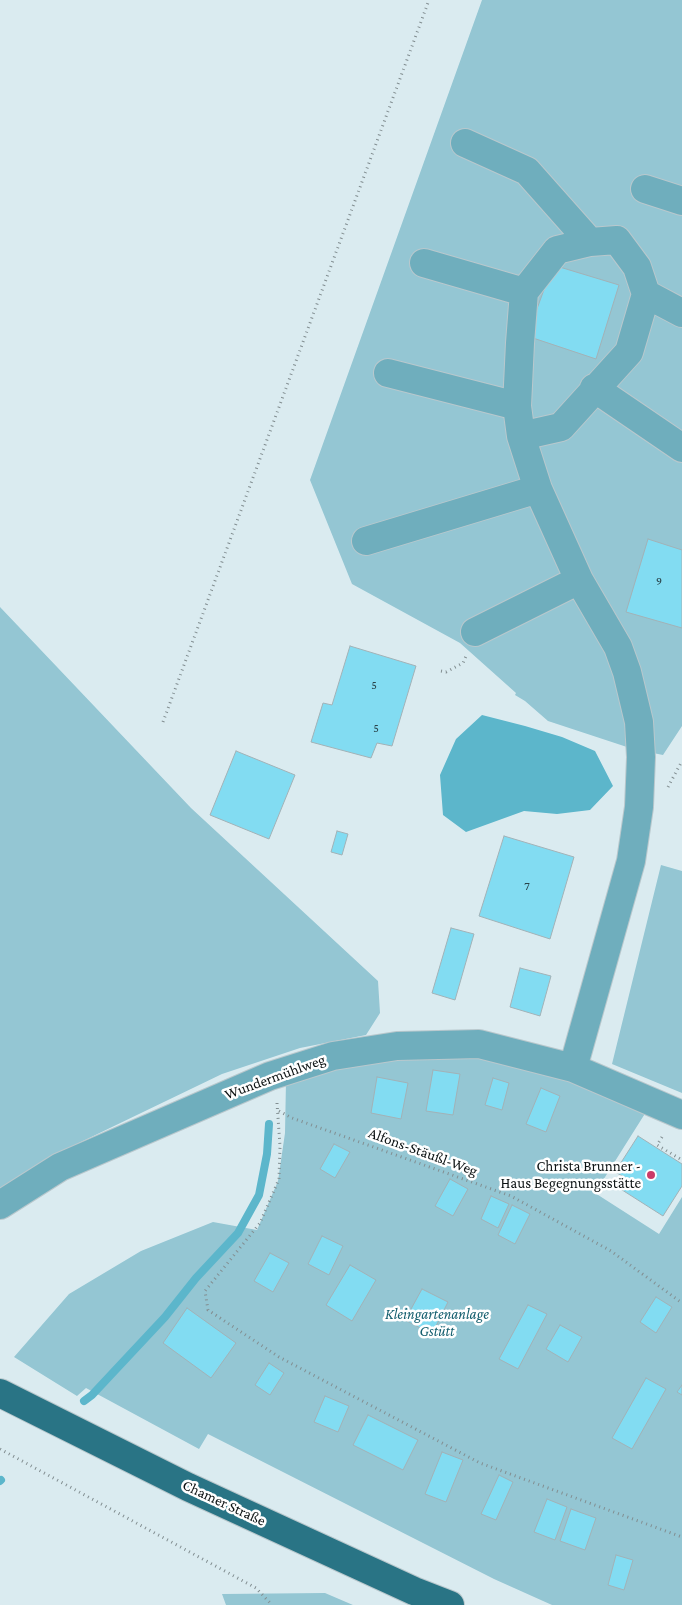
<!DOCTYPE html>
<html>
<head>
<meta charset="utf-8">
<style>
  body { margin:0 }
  canvas { display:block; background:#daebf0 }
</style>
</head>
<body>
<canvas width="682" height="1605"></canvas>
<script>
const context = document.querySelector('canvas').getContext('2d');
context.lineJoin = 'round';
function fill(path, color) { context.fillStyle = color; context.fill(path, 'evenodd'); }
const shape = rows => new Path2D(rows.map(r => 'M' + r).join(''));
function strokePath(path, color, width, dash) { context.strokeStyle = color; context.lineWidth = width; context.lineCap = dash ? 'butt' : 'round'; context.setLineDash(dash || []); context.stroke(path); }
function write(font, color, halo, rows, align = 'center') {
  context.font = font + ' "Crimson Pro",serif'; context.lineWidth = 5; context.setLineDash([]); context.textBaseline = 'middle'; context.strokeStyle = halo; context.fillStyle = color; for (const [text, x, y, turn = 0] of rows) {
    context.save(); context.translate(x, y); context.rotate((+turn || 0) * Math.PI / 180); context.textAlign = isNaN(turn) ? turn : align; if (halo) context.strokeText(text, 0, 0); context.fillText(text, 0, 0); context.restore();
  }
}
const green = shape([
  [482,0,682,0,682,726,663,755,633,749,548,721,525,701,515,695,516,693,460,643,352,584,310,480],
  [0,607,191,808,378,981,380,1013,366,1035,300,1048,222,1074,56,1154,0,1190],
  [661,865,682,871,682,1093,612,1064],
  [422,1053,488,1059,560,1076,646,1112,595,1193,659,1234,682,1197,682,1605,552,1605,494,1579,208,1434,199,1449,86,1388,77,1396,14,1357,69,1294,141,1251,213,1222,257,1230,278,1181,285,1133,286,1081,351,1062],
  [325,1593,353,1605,226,1605,222,1594]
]);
const water = shape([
  [482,715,525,726,562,737,595,751,613,786,590,810,557,814,524,811,466,832,443,815,440,775,456,739]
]);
const stream = shape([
  [84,1401,92,1395,165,1317,196,1278,238,1233,259,1195,267,1154,269,1124],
  [0,1481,1,1480]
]);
const building = shape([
  [553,265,619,285,596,359,527,336,553,265],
  [648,539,682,550,682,628,626,612,648,539],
  [350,646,416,666,392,746,377,743,371,758,311,742,323,703,332,705,350,646],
  [236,751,295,775,269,839,210,815,236,751],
  [337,831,348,834,342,855,331,852,337,831],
  [504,836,574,857,550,939,479,916,504,836],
  [451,928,474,934,455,1000,432,993,451,928],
  [520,968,551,976,540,1016,510,1007,520,968],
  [433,1070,460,1074,453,1115,426,1111,433,1070],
  [377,1077,408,1083,401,1119,371,1113,377,1077],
  [493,1078,509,1083,502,1110,485,1105,493,1078],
  [541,1088,560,1096,546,1132,526,1124,541,1088],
  [638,1136,682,1164,682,1186,663,1216,619,1188,626,1178,615,1172,638,1136],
  [334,1144,350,1152,335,1178,320,1169,334,1144],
  [450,1179,468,1189,453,1216,435,1206,450,1179],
  [491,1196,509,1204,498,1228,481,1219,491,1196],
  [512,1205,530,1214,515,1244,498,1235,512,1205],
  [322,1236,343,1246,329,1275,308,1264,322,1236],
  [270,1253,289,1263,273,1292,254,1281,270,1253],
  [350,1265,376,1280,352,1321,326,1305,350,1265],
  [422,1289,448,1302,432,1334,405,1320,422,1289],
  [656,1297,672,1307,656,1333,640,1322,656,1297],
  [528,1305,547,1314,518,1369,499,1359,528,1305],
  [187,1308,236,1343,211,1378,163,1343,187,1308],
  [560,1325,582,1337,568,1362,546,1349,560,1325],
  [269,1363,284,1373,270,1395,255,1385,269,1363],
  [646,1378,666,1389,632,1449,612,1438,646,1378],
  [682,1385,682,1395,677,1392,682,1385],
  [325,1396,349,1406,338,1432,314,1422,325,1396],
  [368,1415,418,1440,403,1470,353,1445,368,1415],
  [442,1452,463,1460,446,1502,425,1494,442,1452],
  [499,1475,513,1482,496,1520,481,1514,499,1475],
  [547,1499,567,1507,555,1540,534,1532,547,1499],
  [571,1509,596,1518,585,1550,560,1541,571,1509],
  [616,1555,633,1560,624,1590,608,1585,616,1555]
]);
const path = shape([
  [441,671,446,672,463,663,466,656],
  [163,722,429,0],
  [668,787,682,761],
  [277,1103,280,1146,279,1179,260,1223,205,1291,208,1310,279,1357,480,1463,682,1537],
  [279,1111,292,1118,511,1196,611,1251,682,1303],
  [662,1137,657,1145,682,1160],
  [0,1449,256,1588,272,1605]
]);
const minor = shape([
  [465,143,527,171,590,242],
  [645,189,682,201],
  [424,263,524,292],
  [646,294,682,313],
  [388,373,517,406],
  [594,388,682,448],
  [521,436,561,427,629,352,646,294,637,267,617,240,590,242,557,250,524,292,520,343,517,406,521,436,538,489,579,580,618,647,627,672,639,722,641,757,639,807,631,861,573,1068],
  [366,541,538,489],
  [475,632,579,580],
  [0,1205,60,1167,270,1076,333,1056,397,1046,479,1044,573,1068,682,1115]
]);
const major = shape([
  [0,1393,188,1487,414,1591,450,1605]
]);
const markers = [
  [651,1175,5,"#ca3c69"]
];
const numberNames = [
  ["9",659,581],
  ["5",374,685],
  ["5",376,728],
  ["7",527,886]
];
const streetNames = [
  ["Wundermühlweg",275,1077,-20],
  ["Alfons-Stäußl-Weg",423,1152,20],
  ["Chamer Straße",224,1503,25]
];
const poiNames = [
  ["Christa Brunner -",641,1166],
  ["Haus Begegnungsstätte",641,1183]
];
const parkNames = [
  ["Kleingartenanlage",437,1314],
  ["Gstütt",437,1331]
];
fill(green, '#94c6d3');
fill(water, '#5cb6cb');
strokePath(stream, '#5cb6cb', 8);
fill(building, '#82dcf2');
strokePath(building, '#a2b2b7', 1);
strokePath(minor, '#b9c8cd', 30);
strokePath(major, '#b9c8cd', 30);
strokePath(path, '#828e91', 3, [1, 4]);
strokePath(minor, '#6faebd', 28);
strokePath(major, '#297485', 28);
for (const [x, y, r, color] of markers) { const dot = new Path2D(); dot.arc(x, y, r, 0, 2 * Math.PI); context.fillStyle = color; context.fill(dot); strokePath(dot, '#fff', 2); }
write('12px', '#2a444b', null, numberNames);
write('15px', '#0c1213', '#fff', streetNames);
write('15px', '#0c1213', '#fff', poiNames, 'right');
write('italic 15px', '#135e6e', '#fff', parkNames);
</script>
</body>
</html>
